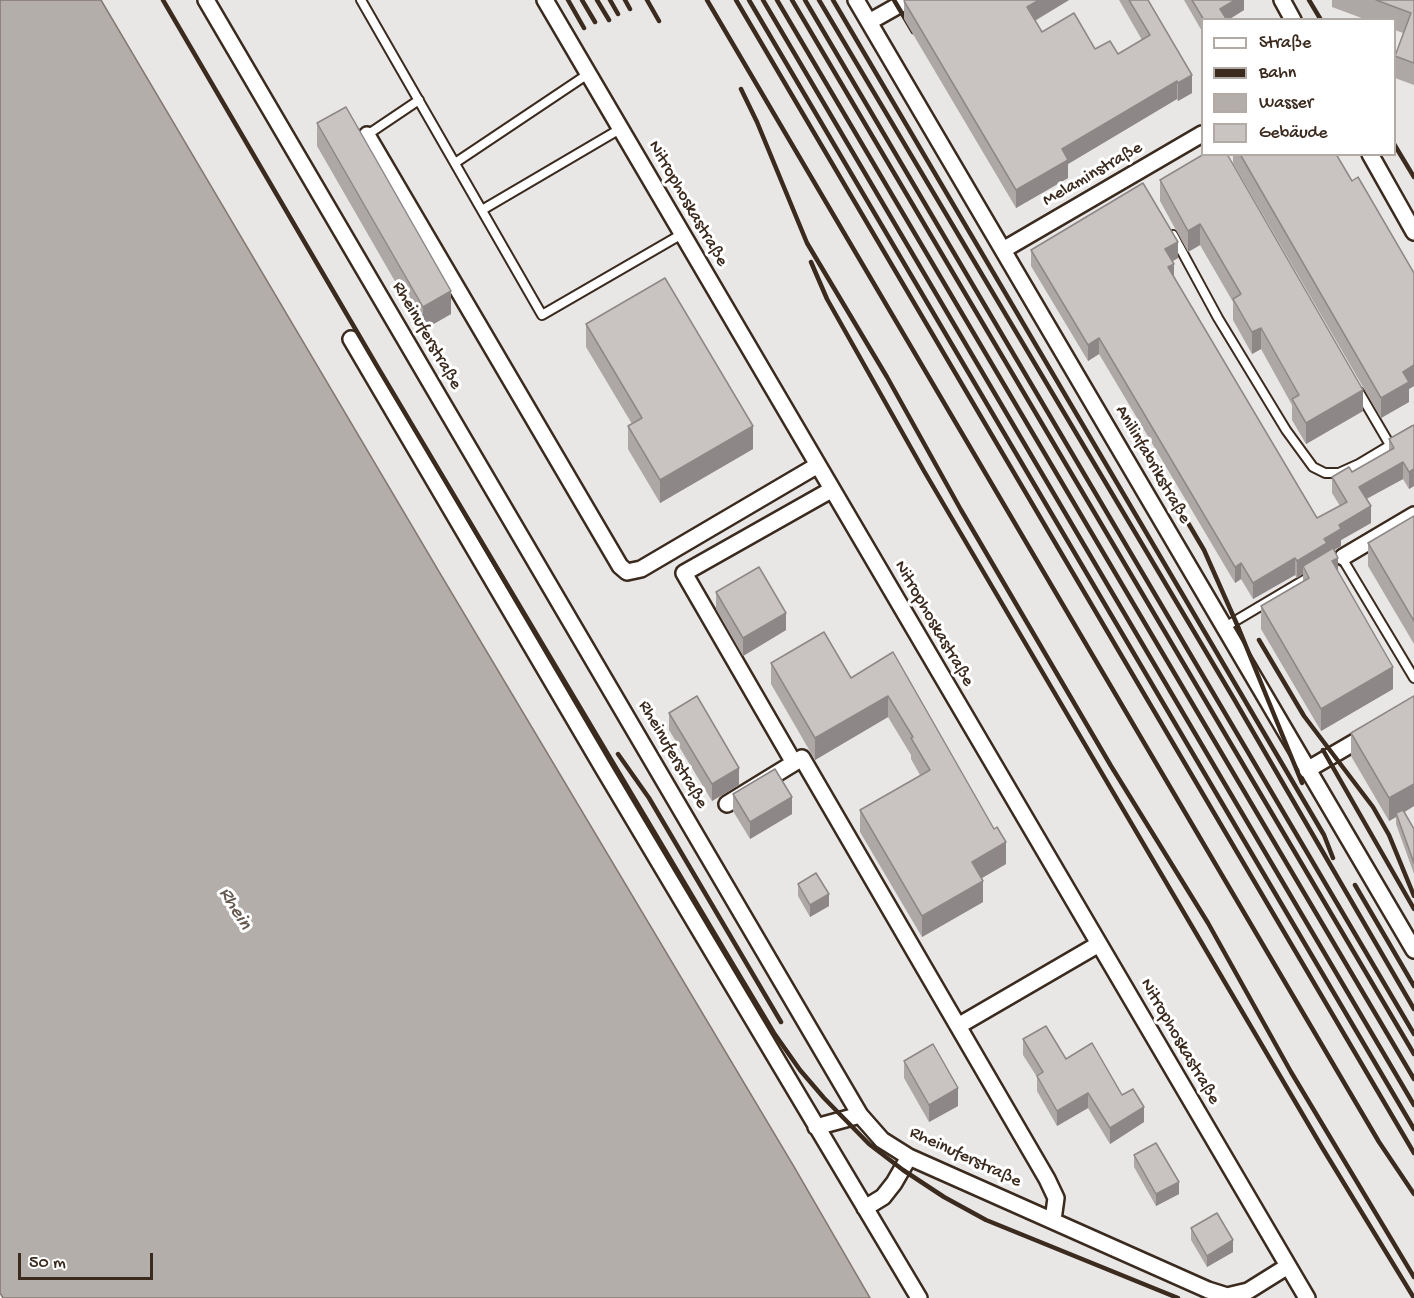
<!DOCTYPE html>
<html>
<head>
<meta charset="utf-8">
<style>
  body { margin:0 }
  #map { position:relative; width:1414px; height:1298px; overflow:hidden; background:#f7f6f6; font-family:"Gochi Hand",sans-serif }
  canvas { display:block }
  .legend { position:absolute; left:1201px; top:18px; width:195px; height:138px; box-sizing:border-box; background:#fff; border:2px solid #b1aaa5; margin:0; padding:8px 10px; list-style:none; font-size:18px; color:#3b2a1e }
  .legend li { display:flex; align-items:center; gap:12px; height:30px }
  .legend b { width:30px; border:2px solid #b1aaa5 }
  .scale { position:absolute; left:18px; top:1253px; width:135px; height:27px; box-sizing:border-box; border:3px solid #3b2a1e; border-top:0; padding-left:8px; font-size:18px; line-height:21px; white-space:nowrap; color:#3b2a1e; -webkit-text-stroke:4px #fff; paint-order:stroke }
</style>
</head>
<body>
<div id="map">
<canvas width="1414" height="1298"></canvas>
<ul class="legend">
<li><b style="height:8px;background:#fff"></b>Straße</li>
<li><b style="height:8px;background:#3b2a1e"></b>Bahn</li>
<li><b style="height:16px;background:#b4aeaa"></b>Wasser</li>
<li><b style="height:16px;background:#c9c3c1"></b>Gebäude</li>
</ul>
<div class="scale">50 m</div>
</div>
<script>
const context = document.querySelector('canvas').getContext('2d');
context.lineJoin = 'round';
function fill(path, color) { context.fillStyle = color; context.fill(path, 'evenodd'); }
const shape = rows => new Path2D(rows.map(r => 'M' + r).join(''));
function strokePath(path, color, width, dash) { context.strokeStyle = color; context.lineWidth = width; context.lineCap = dash ? 'butt' : 'round'; context.setLineDash(dash || []); context.stroke(path); }
function write(font, color, halo, rows, align = 'center') {
  context.font = font + ' "Gochi Hand",sans-serif'; context.lineWidth = 6; context.setLineDash([]); context.textBaseline = 'middle'; context.strokeStyle = halo; context.fillStyle = color; for (const [text, x, y, turn = 0] of rows) {
    context.save(); context.translate(x, y); context.rotate((+turn || 0) * Math.PI / 180); context.textAlign = isNaN(turn) ? turn : align; if (halo) context.strokeText(text, 0, 0); context.fillText(text, 0, 0); context.restore();
  }
}
const built = shape([
  [101,0,1414,0,1414,1298,870,1298,793,1165,441,575],
  [1202,20,1394,20,1394,154,1202,154]
]);
const water = shape([
  [0,0,101,0,441,575,793,1165,870,1298,3,1298,0,1293,0,0]
]);
const lane = shape([
  [361,0,542,315,682,234],
  [367,135,419,100],
  [455,163,588,74],
  [482,210,620,129],
  [1173,235,1218,318,1286,430,1313,467,1325,473,1339,473,1359,464,1414,431],
  [1359,392,1390,445],
  [1342,558,1414,678],
  [1225,627,1311,576]
]);
const street = shape([
  [206,0,860,1115,882,1140,909,1157,1208,1290,1227,1296,1248,1291,1288,1266],
  [545,0,1307,1298],
  [856,0,1414,950],
  [1282,0,1293,20],
  [869,22,908,0],
  [367,135,620,566,627,572,641,569,818,465],
  [1370,154,1414,232],
  [1003,250,1202,134],
  [351,339,603,768,919,1298],
  [1343,557,1414,515],
  [794,763,684,573,831,490],
  [1307,770,1367,735],
  [727,804,802,758,1047,1179,1056,1198,1053,1220],
  [958,1026,1099,944],
  [816,1127,860,1115],
  [865,1208,883,1197,894,1183,909,1157]
]);
const rail = shape([
  [163,0,377,366,732,963,774,1033,800,1070,824,1098,869,1144,903,1170,944,1197,986,1220,1178,1298],
  [568,0,584,28],
  [582,0,595,22],
  [597,0,609,20],
  [610,0,618,14],
  [625,0,630,9],
  [647,0,659,21],
  [707,0,1379,1142,1414,1194],
  [736,0,1414,1153],
  [749,0,1414,1129],
  [763,0,1414,1105],
  [777,0,1414,1079],
  [792,0,1414,1054],
  [805,0,1414,1034],
  [819,0,1234,699,1414,1009],
  [833,0,1324,835,1333,858],
  [894,0,913,32],
  [1309,0,1321,20],
  [741,89,757,122,807,243,887,377,961,510,1111,766,1208,923,1291,1072,1414,1277],
  [1394,144,1414,177],
  [811,262,827,299,924,471,1323,1149,1414,1298],
  [1128,421,1204,550,1239,629,1302,783],
  [1259,640,1304,716,1373,807,1389,835,1414,896],
  [1323,750,1414,909],
  [618,754,649,798,781,1022],
  [1355,885,1414,986]
]);
const wall = shape([
  [905,0,1069,0,1035,21,1042,32,1095,49,1118,54,1142,40,1119,0,1148,0,1192,93,1178,101,1177,99,1068,164,1068,178,1016,208,904,19,904,1],
  [1184,0,1244,0,1244,10,1228,20,1203,20,1203,33],
  [1332,0,1414,0,1414,85,1395,78,1395,56,1403,33,1395,30,1395,20,1367,20,1332,7],
  [317,123,451,314,423,330,317,146],
  [1204,154,1363,411,1306,444,1292,420,1292,405,1261,349,1252,354,1233,320,1233,302,1200,245,1188,252,1160,201,1160,180],
  [1233,154,1336,154,1352,181,1414,273,1414,386,1409,389,1409,402,1381,418,1233,163],
  [1031,250,1178,258,1173,261,1174,277,1317,518,1340,506,1332,493,1332,477,1352,472,1389,451,1389,439,1414,425,1414,486,1409,489,1403,479,1366,499,1371,523,1341,540,1341,546,1334,550,1338,572,1393,689,1321,731,1261,629,1261,606,1303,582,1303,574,1297,578,1295,575,1253,599,1241,579,1235,583,1099,354,1088,361,1031,266],
  [586,324,753,449,660,503,628,449,628,426,632,424,586,347],
  [1414,516,1414,644,1368,566,1368,543],
  [716,592,786,630,743,656,716,609],
  [893,652,1006,864,981,878,983,902,922,937,860,832,860,810,920,775,911,759,911,755,888,717,815,760,771,684,771,663,851,678],
  [1414,696,1414,806,1404,812,1414,829,1414,874,1396,824,1396,817,1389,821,1351,756,1351,733],
  [669,713,739,785,712,801,669,730],
  [733,794,792,814,750,839,733,811],
  [798,884,829,906,810,917,798,896],
  [1023,1039,1066,1059,1122,1095,1144,1122,1110,1144,1088,1108,1057,1126,1037,1091,1037,1077,1023,1055],
  [904,1061,958,1106,929,1122,904,1078],
  [1134,1155,1179,1194,1156,1206,1134,1167],
  [1191,1228,1233,1252,1207,1267,1191,1240]
]);
const shadedWall = shape([
  [1039,0,1069,0,1027,25,1027,7],
  [1235,0,1244,0,1244,10,1228,20,1220,20,1220,9],
  [1192,75,1192,93,1178,101,1178,83],
  [1177,81,1177,99,1068,164,1068,178,1016,208,1016,190,1062,149],
  [1200,224,1200,245,1188,252,1188,231],
  [1178,242,1178,258,1165,265,1165,249],
  [1174,264,1174,280,1168,267],
  [451,291,451,314,423,330,423,307],
  [1261,328,1261,349,1252,354,1252,332],
  [1099,338,1099,354,1088,361,1088,345],
  [1414,365,1414,386,1409,389,1409,402,1381,418,1381,398,1403,372],
  [1363,390,1363,411,1306,444,1306,423],
  [753,426,753,449,660,503,660,480],
  [1403,462,1403,479,1359,503,1359,487],
  [1414,469,1414,486,1409,489,1409,472],
  [1371,506,1371,523,1341,540,1341,546,1327,554,1303,566,1303,574,1297,578,1297,561,1339,525],
  [1295,558,1295,575,1253,599,1253,583],
  [1338,558,1338,580,1332,561],
  [1241,563,1241,579,1235,583,1235,567],
  [786,613,786,630,743,656,743,638],
  [1393,667,1393,689,1321,731,1321,709],
  [888,696,888,717,815,760,815,738],
  [739,768,739,785,712,801,712,784],
  [1414,784,1414,806,1398,816,1396,813,1396,817,1389,821,1389,798],
  [792,797,792,814,750,839,750,822],
  [1006,842,1006,864,972,884,972,862],
  [983,881,983,902,922,937,922,916],
  [829,894,829,906,810,917,810,905],
  [958,1088,958,1106,929,1122,929,1105],
  [1088,1093,1088,1108,1057,1126,1057,1111],
  [1144,1107,1144,1122,1110,1144,1110,1128],
  [1179,1182,1179,1194,1156,1206,1156,1194],
  [1233,1240,1233,1252,1207,1267,1207,1256]
]);
const building = shape([
  [905,0,1039,0,1027,7,1042,32,1074,13,1095,49,1110,41,1118,54,1150,35,1129,0,1148,0,1192,75,1178,83,1177,81,1062,149,1068,160,1016,190,904,1,905,0],
  [1192,0,1235,0,1220,9,1227,20,1204,20,1192,0],
  [1376,0,1414,0,1414,63,1395,56,1411,13,1376,0],
  [346,107,451,291,423,307,317,123,346,107],
  [1204,154,1227,154,1363,390,1306,423,1292,399,1299,395,1261,328,1252,332,1233,299,1241,294,1200,224,1188,231,1160,180,1204,154],
  [1240,154,1336,154,1352,181,1358,177,1414,273,1414,365,1403,372,1409,382,1381,398,1240,154],
  [1143,183,1178,242,1165,249,1174,264,1168,267,1317,518,1347,502,1332,477,1349,467,1352,472,1394,448,1389,439,1414,425,1414,469,1409,472,1403,462,1359,487,1371,506,1339,525,1341,529,1324,539,1327,543,1297,561,1295,558,1253,583,1241,563,1235,567,1099,338,1088,345,1031,250,1143,183],
  [665,278,753,426,660,480,628,426,642,418,586,324,665,278],
  [1414,516,1414,621,1368,543,1414,516],
  [1333,548,1338,558,1332,561,1393,667,1321,709,1261,606,1309,578,1303,566,1333,548],
  [759,567,786,613,743,638,716,592,759,567],
  [824,632,851,678,893,652,994,829,997,827,1006,842,972,862,983,881,922,916,860,810,930,770,911,738,913,737,888,696,815,738,771,663,824,632],
  [697,696,739,768,712,784,669,713,697,696],
  [1414,696,1414,784,1389,798,1351,733,1414,696],
  [775,769,792,797,750,822,733,794,775,769],
  [1403,810,1414,829,1414,863,1396,813,1403,810],
  [816,873,829,894,810,905,798,884,816,873],
  [1046,1026,1066,1059,1092,1043,1122,1095,1133,1089,1144,1107,1110,1128,1088,1093,1057,1111,1037,1076,1043,1072,1023,1039,1046,1026],
  [933,1044,958,1088,929,1105,904,1061,933,1044],
  [1156,1143,1179,1182,1156,1194,1134,1155,1156,1143],
  [1217,1213,1233,1240,1207,1256,1191,1228,1217,1213]
]);
const streetNames = [
  ["Melaminstraße",1093,175,-30],
  ["Nitrophoskastraße",687,204,60],
  ["Rheinuferstraße",426,336,60],
  ["Anilinfabrikstraße",1152,465,60],
  ["Nitrophoskastraße",933,624,60],
  ["Rheinuferstraße",672,755,60],
  ["Nitrophoskastraße",1179,1042,60],
  ["Rheinuferstraße",965,1158,25]
];
const waterNames = [
  ["Rhein",234,909,59]
];
fill(built, '#e9e7e6');
fill(water, '#b4aeaa');
strokePath(water, '#847972', 1.5);
strokePath(lane, '#3b2a1e', 12);
strokePath(street, '#3b2a1e', 20);
strokePath(lane, '#fff', 8);
strokePath(street, '#fff', 15);
strokePath(rail, '#3b2a1e', 4.5);
fill(wall, '#ada8a6');
fill(shadedWall, '#8d8887');
fill(building, '#c9c3c1');
strokePath(building, '#8d8887', 1.5);
write('18px', '#3b2a1e', '#fff', streetNames);
write('italic 20px', '#65584f', '#fff', waterNames);
</script>
</body>
</html>
